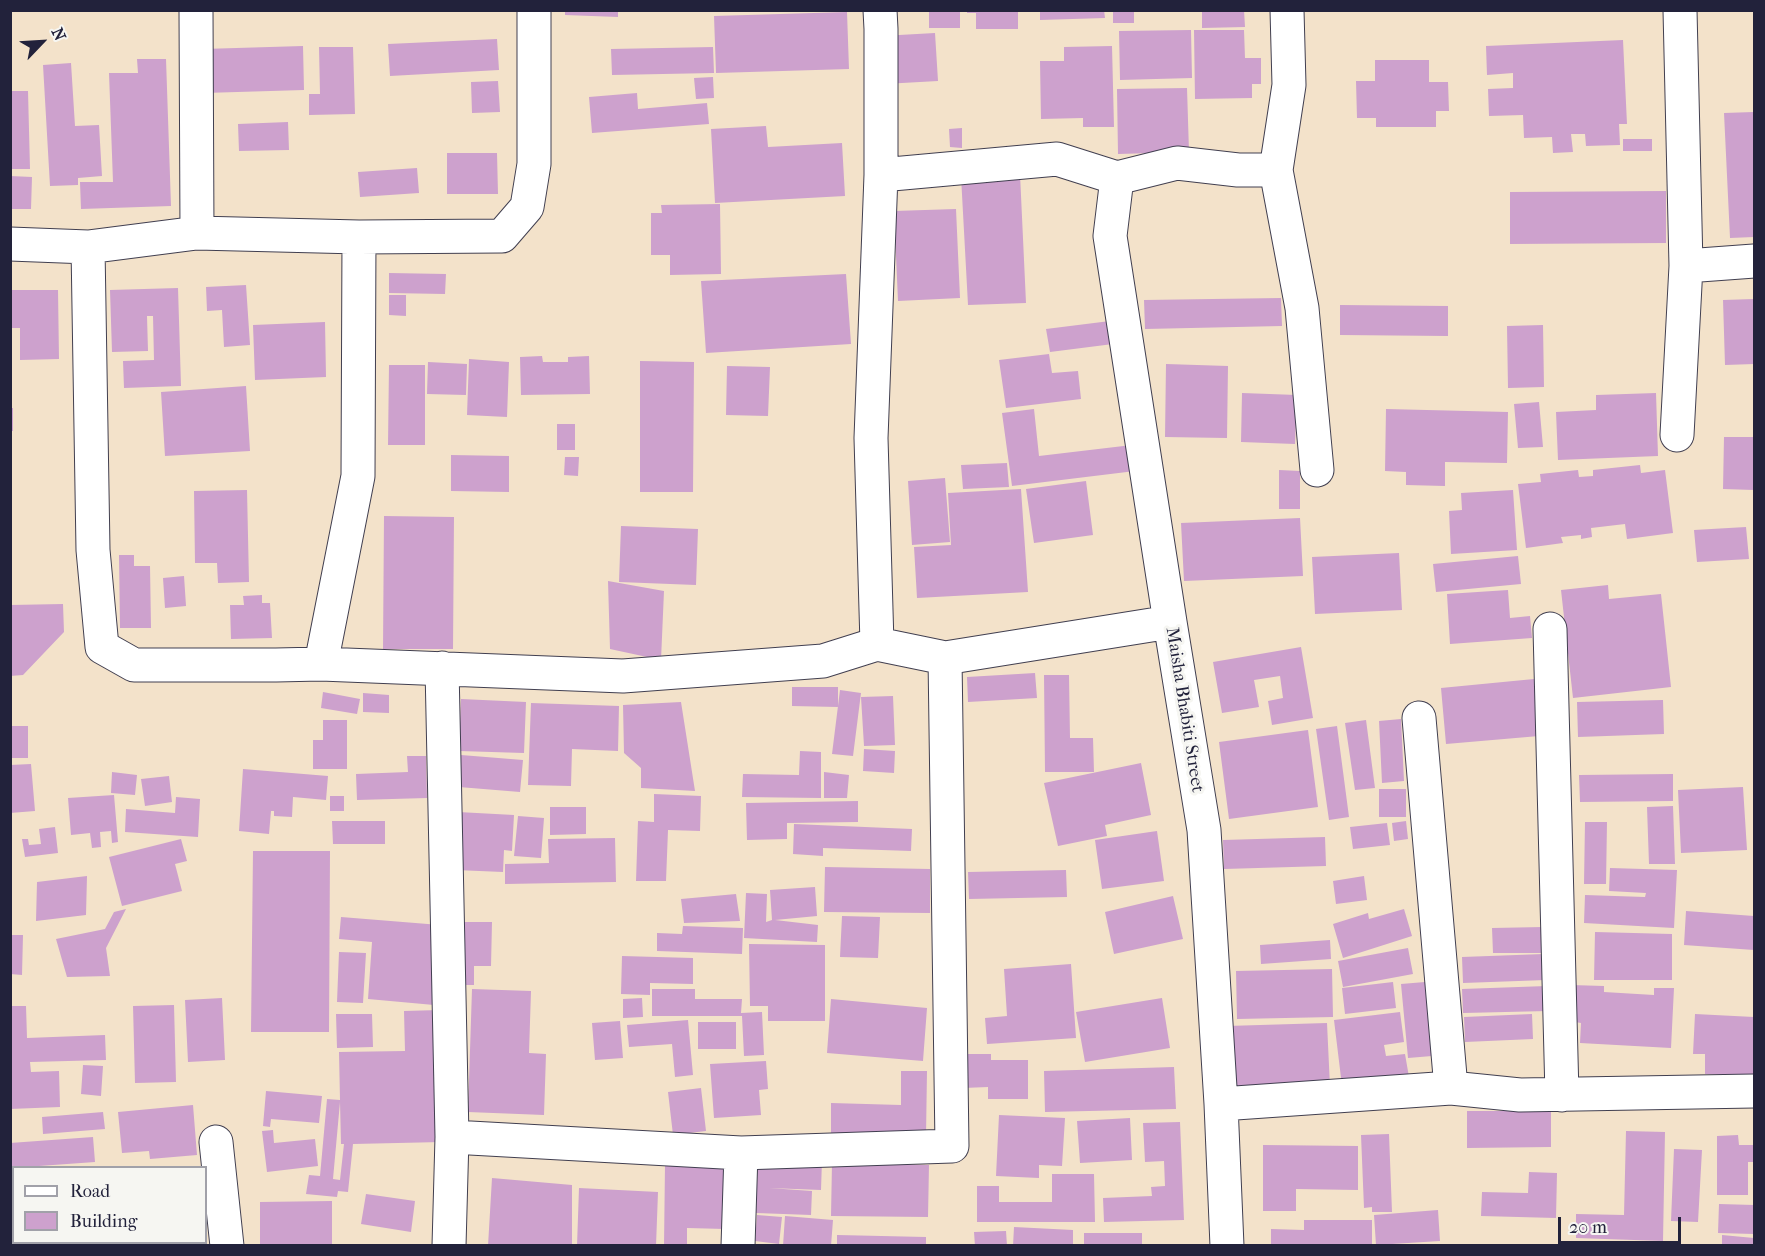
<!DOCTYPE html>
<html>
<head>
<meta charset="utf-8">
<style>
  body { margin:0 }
  #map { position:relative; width:1765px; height:1256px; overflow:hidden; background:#f3e2ca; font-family:"IM FELL French Canon",serif }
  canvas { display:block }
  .frame { position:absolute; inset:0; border:12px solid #22223b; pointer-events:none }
  .legend { position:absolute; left:12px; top:1166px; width:195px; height:78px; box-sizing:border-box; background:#f6f6f2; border:2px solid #a1a1a9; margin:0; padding:8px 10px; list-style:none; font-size:18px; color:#22223b }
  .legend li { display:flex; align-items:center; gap:12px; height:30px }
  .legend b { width:30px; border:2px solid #a1a1a9 }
  .north { position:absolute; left:12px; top:12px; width:60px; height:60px; -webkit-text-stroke:4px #f6f6f2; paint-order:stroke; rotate:65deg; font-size:16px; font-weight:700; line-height:24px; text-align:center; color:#22223b }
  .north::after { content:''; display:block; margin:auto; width:21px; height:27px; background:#22223b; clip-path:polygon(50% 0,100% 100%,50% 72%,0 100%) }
  .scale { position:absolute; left:1558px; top:1217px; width:123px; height:27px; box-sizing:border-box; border:3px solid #22223b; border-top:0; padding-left:8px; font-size:18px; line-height:21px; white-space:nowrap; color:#22223b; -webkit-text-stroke:4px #f6f6f2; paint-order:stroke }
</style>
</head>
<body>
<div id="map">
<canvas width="1765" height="1256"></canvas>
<div class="frame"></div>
<ul class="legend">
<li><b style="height:8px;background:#fff"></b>Road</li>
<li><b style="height:16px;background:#cda1cd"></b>Building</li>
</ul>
<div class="north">N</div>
<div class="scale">20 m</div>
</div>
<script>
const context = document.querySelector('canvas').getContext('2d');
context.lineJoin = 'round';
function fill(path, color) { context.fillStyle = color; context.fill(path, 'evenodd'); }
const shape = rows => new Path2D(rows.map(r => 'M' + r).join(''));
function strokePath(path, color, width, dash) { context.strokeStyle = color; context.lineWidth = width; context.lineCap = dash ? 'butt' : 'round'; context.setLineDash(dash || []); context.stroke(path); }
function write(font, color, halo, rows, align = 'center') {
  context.font = font + ' "IM FELL French Canon",serif'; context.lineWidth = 6; context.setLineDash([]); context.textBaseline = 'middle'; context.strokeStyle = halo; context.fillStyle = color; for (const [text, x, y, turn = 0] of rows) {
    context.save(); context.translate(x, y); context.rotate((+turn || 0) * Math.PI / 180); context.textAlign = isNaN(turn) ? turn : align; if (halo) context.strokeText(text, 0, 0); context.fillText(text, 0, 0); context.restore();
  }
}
const building = shape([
  [565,10,618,10,618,17,565,15],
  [929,10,960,10,960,28,929,28],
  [967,10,1018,10,1018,29,976,29,976,13,967,13],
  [1040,10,1104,10,1105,18,1040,20],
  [1113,10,1134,10,1134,23,1113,23],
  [1202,10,1244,10,1245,27,1202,28],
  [847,12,849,69,716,73,714,16],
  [1191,30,1192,78,1120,80,1119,31],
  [1194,30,1244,30,1245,58,1261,58,1261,84,1252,84,1252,98,1195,99],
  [935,33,938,81,884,84,881,36],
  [497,39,499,70,390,76,388,44],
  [1623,40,1627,124,1619,124,1620,145,1586,146,1585,134,1571,134,1573,152,1553,153,1552,137,1524,138,1523,115,1489,116,1488,89,1513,88,1513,73,1487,75,1486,46],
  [303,46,304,90,204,93,203,49],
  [1112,46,1114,127,1083,127,1083,118,1041,119,1040,61,1064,61,1064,47],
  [319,47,353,47,355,114,309,115,309,94,320,94],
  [713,47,714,73,612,75,611,49],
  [137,59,166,59,171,206,81,209,80,182,113,182,109,73,138,73],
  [1375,60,1429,60,1429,82,1448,82,1449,111,1436,111,1436,127,1376,127,1376,118,1357,118,1356,81,1375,81],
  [71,63,75,126,99,125,102,176,78,178,78,185,50,186,43,65],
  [713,77,714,98,696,99,694,78],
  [498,81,500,112,472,113,471,82],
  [1187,88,1189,152,1118,154,1117,89],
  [10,91,28,91,30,169,10,169],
  [637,93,638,109,707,103,709,124,592,133,589,97],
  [1754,112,1754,237,1730,238,1724,113],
  [288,122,289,150,239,151,238,124],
  [766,126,768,147,842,143,845,196,715,203,711,129],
  [962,128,962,148,950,147,949,129],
  [1623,139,1652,139,1652,151,1623,151],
  [447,153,497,153,498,194,447,194],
  [417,168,419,193,360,197,358,172],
  [1020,174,1026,303,968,305,961,176],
  [10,176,32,177,31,209,10,209],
  [1666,191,1666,243,1510,244,1510,192],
  [720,204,721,274,670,275,670,255,651,255,651,213,662,213,661,205],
  [956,209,960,298,898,301,894,211],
  [389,273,446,274,445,294,389,293],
  [846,274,851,344,706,353,701,281],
  [246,285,250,345,224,347,222,310,207,311,206,287],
  [178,288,181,386,124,388,123,361,154,360,153,316,147,316,148,351,112,352,110,290],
  [10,290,58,290,59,359,20,360,20,328,10,328],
  [389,295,406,295,406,316,389,315],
  [1281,298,1282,326,1145,329,1144,300],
  [1754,299,1754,364,1725,365,1723,300],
  [1340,305,1448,306,1448,336,1340,335],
  [1110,321,1113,344,1050,352,1046,329],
  [325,322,326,377,255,380,253,325],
  [1543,325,1544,387,1508,388,1507,326],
  [1049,354,1052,373,1078,371,1081,399,1006,408,999,360],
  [542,356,543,362,568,362,568,357,589,356,590,394,521,395,520,357],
  [469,359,509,362,507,417,467,415],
  [640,361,694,362,693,492,640,492],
  [428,362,467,364,466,395,427,394],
  [1166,364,1228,366,1227,438,1165,437],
  [389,365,425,365,425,445,388,445],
  [727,366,770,367,768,416,726,415],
  [246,386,250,451,165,456,161,392],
  [1242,393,1297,395,1295,444,1241,442],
  [1656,393,1658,456,1558,460,1556,412,1596,410,1596,395],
  [1539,402,1543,447,1518,448,1514,404],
  [10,408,13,408,13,431,10,431],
  [1034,409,1039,456,1132,445,1135,471,1012,486,1002,413],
  [1386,409,1508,412,1507,463,1445,462,1445,486,1406,485,1406,472,1385,471],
  [557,424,575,424,575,450,557,450],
  [1724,437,1754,437,1754,490,1723,489],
  [451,455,509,456,509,492,451,491],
  [565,457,579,457,578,476,564,475],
  [1007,463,1009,487,963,489,961,465],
  [1640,465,1641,473,1665,470,1673,533,1627,539,1625,524,1591,528,1592,537,1581,539,1581,535,1561,537,1563,543,1526,548,1518,484,1541,482,1540,474,1578,470,1579,477,1593,476,1593,470],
  [1279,470,1300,471,1300,509,1279,509],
  [945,478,950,542,912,545,908,481],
  [1086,481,1093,535,1034,543,1026,489],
  [1021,489,1028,592,917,598,914,547,951,545,948,493],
  [247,490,249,582,218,583,217,563,195,563,194,491],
  [1513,490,1517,550,1451,554,1449,511,1462,510,1461,493],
  [384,516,454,517,453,649,383,649],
  [1300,518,1303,576,1184,581,1181,523],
  [621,526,698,529,696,585,619,582],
  [1746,527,1749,559,1697,562,1694,530],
  [1399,553,1402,610,1315,614,1312,557],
  [119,555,134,555,134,566,150,566,151,628,120,628],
  [1518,556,1521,584,1436,592,1433,564],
  [184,576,186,606,165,608,163,578],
  [608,581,664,591,661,660,610,649],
  [1608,585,1609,599,1661,594,1671,687,1573,698,1561,590],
  [1508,590,1510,618,1530,616,1532,638,1450,644,1447,594],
  [262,595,262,603,270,603,272,638,231,639,230,605,244,605,243,596],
  [63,604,64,632,23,675,10,676,10,605],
  [1301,647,1313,718,1272,725,1268,701,1283,698,1280,676,1254,680,1259,707,1222,713,1213,662],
  [1035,673,1037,698,968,702,967,677],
  [1044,675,1069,675,1070,738,1093,738,1094,772,1045,772],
  [1534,679,1539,736,1446,744,1441,688],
  [792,687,838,687,838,707,792,706],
  [840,690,861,693,853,756,832,754],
  [323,692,360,699,357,714,321,708],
  [363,693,389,695,389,713,363,712],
  [893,696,895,745,864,746,861,697],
  [461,699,526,702,524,753,459,751],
  [1663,700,1664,734,1578,737,1577,702],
  [681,702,695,791,641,788,641,768,624,753,623,705],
  [531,703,619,706,618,751,572,749,571,786,528,785],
  [1401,719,1404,781,1382,783,1379,721],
  [323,720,347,720,347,769,313,769,313,740,323,740],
  [1366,720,1375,788,1355,790,1345,723],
  [10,726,28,726,28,758,10,758],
  [1337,726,1349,817,1329,820,1316,729],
  [1308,730,1318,807,1229,819,1219,742],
  [864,749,895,751,894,773,863,771],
  [800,751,821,752,821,798,742,797,743,774,799,775],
  [461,755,523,760,520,792,459,787],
  [407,756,426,756,427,798,357,800,356,774,408,772],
  [1141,763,1151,815,1105,825,1107,836,1058,846,1044,783],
  [31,764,35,811,10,813,10,765],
  [243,769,328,776,326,800,293,797,292,817,274,816,274,811,271,811,269,834,239,831],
  [112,772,137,775,135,795,111,793],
  [824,772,849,775,847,798,824,798],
  [1673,774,1673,801,1580,802,1579,775],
  [169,776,172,802,145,806,141,779],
  [1743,787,1747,850,1681,853,1678,790],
  [1379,789,1406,789,1406,817,1379,817],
  [654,794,701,796,700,831,668,830,666,881,636,881,638,821,654,822],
  [114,795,118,842,112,843,111,831,100,832,101,847,92,848,90,833,71,835,68,798],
  [330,796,344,796,344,811,330,811],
  [176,797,200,799,198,837,125,832,126,809,175,813],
  [858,801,858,822,787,823,787,839,747,840,746,803],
  [1673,806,1675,864,1649,864,1647,807],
  [550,807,586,807,586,834,550,835],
  [458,812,514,815,512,851,504,850,503,872,456,870],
  [518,816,544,818,541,858,514,856],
  [332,821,385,821,385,844,333,844],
  [1406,821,1408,839,1394,841,1392,823],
  [1585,822,1607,822,1606,884,1584,884],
  [1387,823,1390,845,1353,849,1350,827],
  [794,824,912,829,911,851,823,848,823,856,793,854],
  [55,827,58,853,25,857,22,839,28,839,29,845,41,844,39,829],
  [1157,831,1164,881,1102,889,1095,840],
  [1325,837,1326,866,1224,869,1223,840],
  [615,838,616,882,505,884,505,864,549,863,548,839],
  [181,839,187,861,175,864,182,891,122,906,109,857],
  [253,851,330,851,329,1032,251,1032],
  [825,867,930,869,930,913,824,912],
  [1610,868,1677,870,1674,928,1584,923,1585,895,1645,897,1646,893,1609,891],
  [1066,870,1067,897,969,899,968,872],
  [87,876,86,915,36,921,37,882],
  [1364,876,1367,900,1336,904,1333,881],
  [815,887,817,916,775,920,818,925,817,942,744,938,746,893,767,894,766,922,772,920,770,890],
  [736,894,740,921,684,923,681,899],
  [1173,896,1183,939,1114,954,1105,912],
  [126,909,106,948,110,976,67,977,56,939,105,929,114,912],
  [1404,909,1412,936,1343,958,1333,924,1368,913,1369,919],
  [1686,911,1754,916,1754,950,1684,945],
  [842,916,880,917,878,958,840,957],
  [341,917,440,925,434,1005,368,999,372,942,339,939],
  [459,922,492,922,491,966,474,966,474,985,459,985],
  [683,926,743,928,742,954,657,951,657,933,682,934],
  [1543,927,1545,953,1493,953,1492,928],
  [1595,932,1672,934,1672,980,1594,980],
  [10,935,23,935,22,975,10,974],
  [1330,940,1331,959,1261,964,1260,945],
  [749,944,825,945,825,1021,768,1021,768,1006,750,1006],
  [1408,948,1413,974,1343,987,1338,961],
  [339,952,366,953,363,1003,337,1002],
  [1544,954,1546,980,1463,983,1462,957],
  [622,956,693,958,693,984,650,983,650,995,621,994],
  [1071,964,1076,1038,987,1044,985,1018,1007,1016,1004,969],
  [1332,969,1333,1017,1237,1019,1236,971],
  [1393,982,1396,1008,1345,1014,1342,988],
  [1425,982,1432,1056,1408,1058,1401,984],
  [1571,985,1604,986,1604,992,1654,995,1654,988,1674,988,1671,1048,1580,1043,1581,1023,1569,1021],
  [1547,986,1548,1011,1463,1013,1462,989],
  [472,989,531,991,529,1053,546,1054,544,1115,468,1112],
  [652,989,695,989,695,999,742,999,741,1013,762,1012,764,1055,744,1056,742,1016,652,1016],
  [222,998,225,1060,188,1062,185,1000],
  [642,998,643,1017,623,1018,623,999],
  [1162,998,1170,1048,1085,1062,1076,1012],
  [831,999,927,1008,923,1061,827,1053],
  [174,1005,176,1082,135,1083,133,1006],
  [10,1006,26,1006,27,1038,105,1035,106,1060,30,1062,31,1072,59,1071,60,1107,10,1109],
  [440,1010,442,1142,353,1144,348,1192,338,1191,337,1197,306,1194,309,1175,320,1176,327,1099,340,1100,339,1052,405,1051,404,1011],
  [340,1102,341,1144,344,1144,340,1180,333,1179],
  [1400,1012,1404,1042,1384,1045,1386,1056,1405,1054,1409,1077,1342,1086,1334,1020],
  [336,1014,372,1014,373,1047,337,1048],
  [1532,1014,1533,1039,1465,1042,1464,1017],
  [1695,1014,1754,1017,1754,1076,1705,1074,1705,1054,1693,1054],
  [688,1020,693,1075,675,1077,672,1044,629,1047,627,1025],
  [620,1021,623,1058,595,1060,592,1023],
  [698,1022,736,1022,736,1049,698,1049],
  [1327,1023,1330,1087,1229,1090,1227,1026],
  [963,1054,991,1054,991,1060,1028,1060,1028,1099,988,1099,988,1087,963,1088],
  [766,1061,768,1089,759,1090,761,1115,714,1118,710,1064],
  [83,1065,103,1066,101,1096,81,1094],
  [1174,1067,1176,1109,1045,1112,1044,1071],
  [901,1071,927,1071,926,1136,831,1134,831,1103,901,1105],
  [701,1088,706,1131,673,1135,668,1092],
  [266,1091,322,1096,319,1123,271,1119,270,1127,263,1126],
  [193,1105,197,1155,150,1159,149,1151,122,1153,118,1112],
  [1467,1111,1551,1111,1551,1147,1467,1148],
  [103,1112,105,1129,43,1134,42,1117],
  [999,1115,1065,1118,1062,1166,1039,1165,1039,1178,996,1176],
  [1130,1118,1132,1160,1080,1163,1077,1121],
  [1180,1122,1184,1220,1104,1222,1103,1198,1152,1196,1151,1187,1165,1186,1164,1161,1145,1162,1143,1123],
  [273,1130,274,1143,315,1139,318,1166,267,1172,262,1131],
  [1626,1131,1665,1132,1663,1241,1576,1238,1576,1214,1624,1215],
  [1389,1134,1392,1212,1372,1212,1372,1207,1364,1208,1361,1135],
  [1738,1135,1739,1145,1754,1145,1754,1162,1748,1162,1748,1195,1717,1195,1717,1136],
  [93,1137,95,1162,11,1168,10,1143],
  [1263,1145,1358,1146,1358,1190,1296,1189,1296,1211,1263,1211],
  [1674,1149,1702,1150,1698,1222,1671,1221],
  [758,1158,822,1160,821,1190,769,1188,812,1191,811,1215,756,1213],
  [832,1163,929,1165,928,1217,831,1216],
  [665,1165,726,1166,725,1229,687,1228,687,1246,664,1246],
  [1529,1172,1557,1173,1556,1218,1481,1216,1482,1192,1528,1193],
  [1052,1174,1094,1174,1095,1222,977,1222,977,1186,999,1186,999,1202,1052,1202],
  [492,1178,572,1185,572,1246,488,1246],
  [579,1188,658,1192,656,1246,577,1246],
  [366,1194,415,1201,411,1232,361,1224],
  [332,1201,332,1246,260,1246,260,1202],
  [1719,1204,1754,1205,1754,1234,1718,1233],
  [1438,1210,1440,1241,1376,1245,1374,1215],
  [757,1215,782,1217,779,1244,755,1241],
  [785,1216,833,1220,831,1246,783,1246],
  [1304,1220,1372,1220,1372,1246,1271,1246,1271,1229,1304,1230],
  [1014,1227,1073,1230,1073,1246,1013,1246],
  [1006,1231,1007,1246,975,1246,974,1232],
  [1084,1233,1142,1233,1142,1246,1084,1246],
  [837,1235,926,1237,926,1246,837,1246],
  [1722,1235,1754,1238,1754,1246,1722,1246],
  [11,1240,14,1240,14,1242,94,1242,94,1246,11,1246]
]);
const street = shape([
  [196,10,197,233],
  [1287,10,1289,85,1276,170,1302,308,1317,470],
  [881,175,1057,159,1117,178,1177,163,1238,170,1276,170],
  [1117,178,1110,236,1170,622,1204,830,1221,1104,1227,1246],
  [10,244,88,247,197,233,359,237,502,236,527,207,534,164,534,10],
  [88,247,93,550,102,647,134,665,276,665,321,664,623,676,823,661,877,644,945,658,1170,622],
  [1686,266,1754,261],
  [1677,435,1686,266,1680,10],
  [1550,629,1562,1095],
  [877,644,871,438,881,175,881,29,880,10],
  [321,664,358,476,359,237],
  [442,668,452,1137,449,1246],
  [1419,718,1451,1088],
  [1221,1104,1451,1088,1520,1095,1754,1091],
  [452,1137,741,1153,952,1146,945,658],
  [216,1142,227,1246],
  [738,1246,741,1153]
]);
const streetNames = [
  ["Maisha Bhabiti Street",1184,710,81]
];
fill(building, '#cda1cd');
strokePath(street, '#413f50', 35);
strokePath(street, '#fff', 33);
write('18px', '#22223b', '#f6f6f2', streetNames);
</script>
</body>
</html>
